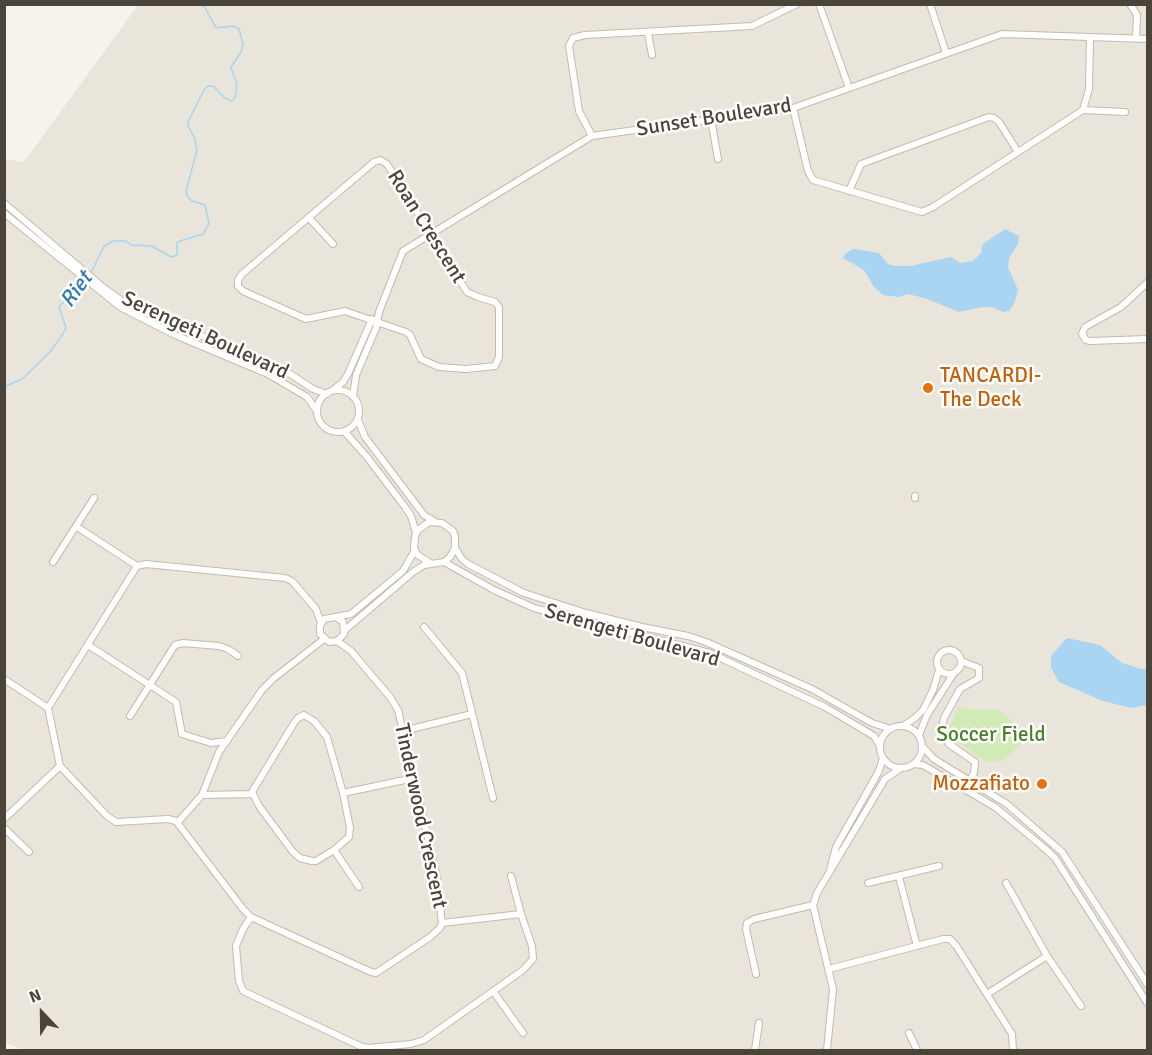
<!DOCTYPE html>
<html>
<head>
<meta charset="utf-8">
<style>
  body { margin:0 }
  #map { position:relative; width:1152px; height:1055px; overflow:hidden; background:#f6f3ec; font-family:Signika,sans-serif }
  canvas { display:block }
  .frame { position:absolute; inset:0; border:6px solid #4b4439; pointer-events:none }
  .north { position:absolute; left:12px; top:983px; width:60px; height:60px; -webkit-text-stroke:4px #fff; paint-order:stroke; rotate:338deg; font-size:16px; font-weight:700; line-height:24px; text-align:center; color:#4b4439 }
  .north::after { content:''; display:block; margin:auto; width:21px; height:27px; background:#4b4439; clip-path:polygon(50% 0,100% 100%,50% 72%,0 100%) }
</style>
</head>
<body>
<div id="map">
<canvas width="1152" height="1055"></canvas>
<div class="frame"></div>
<div class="north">N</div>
</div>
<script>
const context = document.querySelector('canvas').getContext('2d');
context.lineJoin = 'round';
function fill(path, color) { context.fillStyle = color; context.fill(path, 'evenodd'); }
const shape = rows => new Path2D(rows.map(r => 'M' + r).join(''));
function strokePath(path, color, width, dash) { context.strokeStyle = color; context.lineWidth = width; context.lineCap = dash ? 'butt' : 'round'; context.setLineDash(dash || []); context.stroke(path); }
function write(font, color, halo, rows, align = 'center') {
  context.font = font + ' Signika,sans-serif'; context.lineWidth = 5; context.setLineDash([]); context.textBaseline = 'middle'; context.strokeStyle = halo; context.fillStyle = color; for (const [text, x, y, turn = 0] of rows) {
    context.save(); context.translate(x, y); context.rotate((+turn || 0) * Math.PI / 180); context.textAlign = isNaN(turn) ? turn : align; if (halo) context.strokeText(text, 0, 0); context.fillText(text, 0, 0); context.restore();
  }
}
const residential = shape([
  [138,5,1147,5,1147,1050,26,1050,5,1043,4,159,24,162]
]);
const green = shape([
  [959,707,971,710,999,710,1011,720,1021,744,1003,761,987,762,951,737,948,729]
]);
const water = shape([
  [1005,229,1019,236,1018,244,1009,258,1008,267,1018,290,1014,304,1009,311,1003,312,992,307,983,307,959,312,925,298,907,294,899,297,883,295,874,287,864,270,843,258,845,254,853,249,879,253,888,264,895,266,911,266,951,257,960,263,973,261,981,253,983,244],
  [1067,638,1100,645,1122,663,1141,669,1147,669,1147,705,1131,708,1103,701,1059,682,1051,668,1051,656]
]);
const stream = shape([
  [91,273,104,246,113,241,126,241,131,245,152,246,171,257,177,255,177,242,203,234,209,224,205,205,192,201,187,196,186,191,197,150,195,139,188,126,188,122,204,90,208,86,213,86,225,98,231,101,235,98,237,84,231,67,241,52,243,44,239,29,233,26,216,28,203,4],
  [4,387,22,379,49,353,61,337,66,328,59,307,84,281]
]);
const street = shape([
  [819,4,849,88],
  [930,4,946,53],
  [1130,4,1137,15,1136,38],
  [648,33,652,55],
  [793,108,808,171,813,180,922,212,933,207,1083,110,1089,89,1090,37],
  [1083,110,1125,112],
  [711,119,718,159],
  [592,136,579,111,569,46,573,38,585,35,752,26,797,4],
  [380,160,387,164,467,292,478,297,495,302,499,307,499,357,495,366,466,369,439,367,421,359,410,335,406,332,345,311,306,319,243,291,238,286,238,280,242,274,374,162,380,160],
  [849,191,861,164,989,117,994,118,999,122,1018,152],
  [4,203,104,288,129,306,263,361,292,375,313,389,327,394],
  [4,213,120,307,175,335,268,374,307,397,317,411],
  [309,218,333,244],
  [1148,282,1121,307,1085,327,1082,334,1086,340,1090,341,1148,339],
  [333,390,343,382,348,374,372,319],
  '317 411a21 21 0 1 1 42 0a21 21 0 1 1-42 0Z',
  [353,397,356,375,376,328,379,312,403,251,592,136,793,108,1002,34,1148,39],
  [358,420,365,437,396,478,424,515,434,521],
  [344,431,367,457,405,507,411,516,416,533],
  [915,498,915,496],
  [77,527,137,566],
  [455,548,462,559,468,564,524,593,586,613,642,627,688,636,706,642,812,689,872,723,891,729],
  [53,562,94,498],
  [444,562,494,590,534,608,710,653,825,707,874,736,880,746],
  [336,617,343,622,344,634,337,641,329,642,320,634,320,626,324,619,351,614,403,571,415,550],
  [321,623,316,609,292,581,285,578,156,565,146,564,137,566,48,708,60,766,107,816,116,822,168,819,176,821,243,909,251,917,371,972,376,973,430,937,440,928,442,923,436,873,398,710,390,697,351,651,337,641],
  [424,627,462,673,493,798],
  [345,630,413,572,424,565,444,562,450,557,455,548,455,537,453,531,442,523,429,522,418,530,415,536,414,549,418,555,430,563],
  [88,645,176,702,182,734,211,743,227,741],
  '937 662a12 12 0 1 1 24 0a12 12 0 1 1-24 0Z',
  [961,661,979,668,979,678,960,689,944,718,942,728,949,744,975,762,974,773,970,780],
  [4,679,48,708],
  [130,716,175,645,183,643,219,646,228,649,238,656],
  [903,726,915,718,923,710,933,690,939,670],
  '880 747a21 21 0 1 1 42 0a21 21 0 1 1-42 0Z',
  [403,731,472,714],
  [919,735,927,715,954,673],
  [922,746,934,759,1007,804,1062,852,1148,985],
  [914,764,923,765,995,807,1042,846,1055,858,1148,1004],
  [343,793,350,828,349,837,334,850,316,861,312,861,300,858,293,852,259,806,252,792,294,723,298,718,304,715,314,721,327,737,343,793,414,778],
  [202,795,252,794],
  [4,819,60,766],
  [178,822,202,795,219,752,262,690,274,678,324,639],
  [4,828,29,852],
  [334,850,359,887],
  [830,870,836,847,879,771,883,758],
  [511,876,521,914],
  [899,877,917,946],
  [868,883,939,866],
  [1006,883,1047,956,1081,1006],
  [251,917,243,929,236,946,239,981,243,991,362,1047,369,1048,411,1044,424,1040,523,970,533,959,532,946,521,914,442,923],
  [829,969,943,939,950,939,957,947,1012,1034,1013,1050],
  [756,974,746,929,747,923,754,919,813,905],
  [493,991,523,1033],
  [987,994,1047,956],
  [909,1033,917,1050],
  [755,1050,759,1023],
  [827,1050,833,989,813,905,817,893,885,779,901,768]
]);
const markers = [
  [928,388,6,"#e8710a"],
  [1042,784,6,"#e8710a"]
];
const streetNames = [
  ["Sunset Boulevard",714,118,-9],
  ["Roan Crescent",426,227,58],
  ["Serengeti Boulevard",205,336,25],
  ["Serengeti Boulevard",632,636,16],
  ["Tinderwood Crescent",420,816,78]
];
const foodNames = [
  ["TANCARDI-",940,376],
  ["The Deck",940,400],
  ["Mozzafiato",1030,784,"right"]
];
const parkNames = [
  ["Soccer Field",991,735]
];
const waterNames = [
  ["Riet",77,290,-54]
];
fill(residential, '#eae5da');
fill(green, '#d2eab5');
fill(water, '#a9d4f2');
strokePath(stream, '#a9d4f2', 1.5);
strokePath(street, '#c2bbae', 8);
strokePath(street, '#fff', 6);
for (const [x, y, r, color] of markers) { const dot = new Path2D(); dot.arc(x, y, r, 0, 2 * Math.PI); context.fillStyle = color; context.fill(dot); strokePath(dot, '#fff', 2); }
write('21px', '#4b4439', '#fff', streetNames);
write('21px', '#c56008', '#fff', foodNames, 'left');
write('21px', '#4a7f2a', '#fff', parkNames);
write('italic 22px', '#2e7ab2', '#fff', waterNames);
</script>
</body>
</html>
